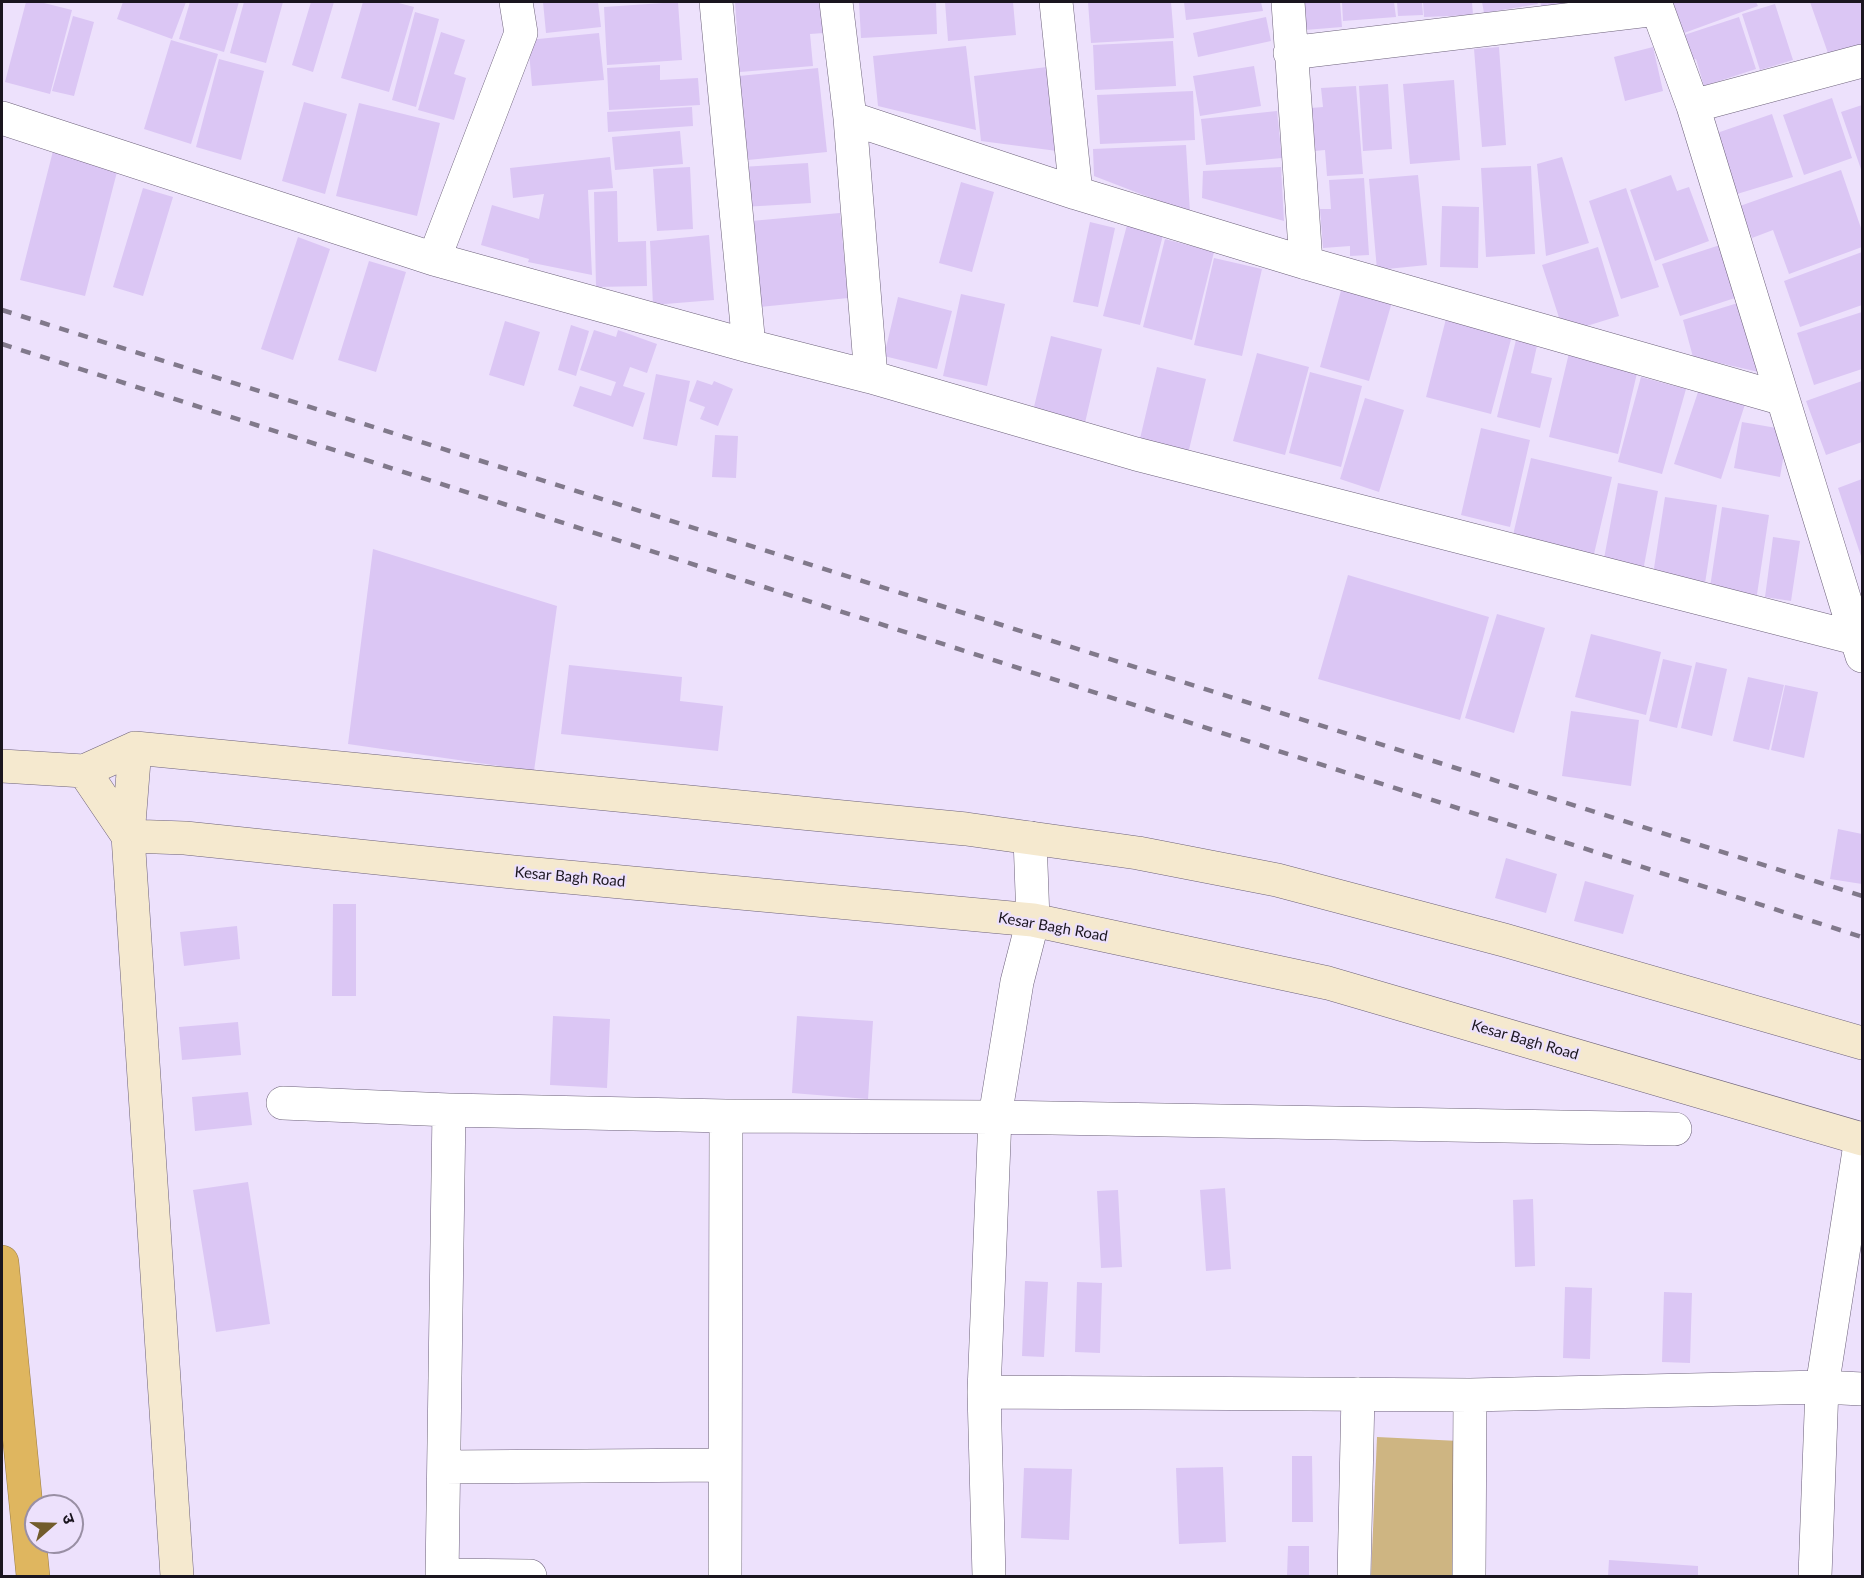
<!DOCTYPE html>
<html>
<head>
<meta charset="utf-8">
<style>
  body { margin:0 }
  #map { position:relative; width:1864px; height:1578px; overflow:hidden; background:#ede1fc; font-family:Lato,"Noto Sans Devanagari",sans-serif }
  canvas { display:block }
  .frame { position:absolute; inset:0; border:3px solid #1a151f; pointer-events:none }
  .north { position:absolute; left:24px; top:1494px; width:60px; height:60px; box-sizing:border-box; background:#ede1fc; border:2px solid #998fa4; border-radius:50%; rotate:70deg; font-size:16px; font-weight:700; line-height:24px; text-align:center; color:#1a151f }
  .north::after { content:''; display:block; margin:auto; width:21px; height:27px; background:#725c2c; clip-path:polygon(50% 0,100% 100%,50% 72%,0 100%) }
</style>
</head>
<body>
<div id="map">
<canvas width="1864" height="1578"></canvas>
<div class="frame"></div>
<div class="north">उ</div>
</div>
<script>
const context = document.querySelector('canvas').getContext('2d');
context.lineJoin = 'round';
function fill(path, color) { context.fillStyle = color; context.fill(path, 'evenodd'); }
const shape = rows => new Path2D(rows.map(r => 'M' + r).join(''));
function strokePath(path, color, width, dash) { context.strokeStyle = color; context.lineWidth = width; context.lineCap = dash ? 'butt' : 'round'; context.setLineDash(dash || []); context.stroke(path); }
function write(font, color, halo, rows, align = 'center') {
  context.font = font + ' Lato,sans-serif'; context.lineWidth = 4.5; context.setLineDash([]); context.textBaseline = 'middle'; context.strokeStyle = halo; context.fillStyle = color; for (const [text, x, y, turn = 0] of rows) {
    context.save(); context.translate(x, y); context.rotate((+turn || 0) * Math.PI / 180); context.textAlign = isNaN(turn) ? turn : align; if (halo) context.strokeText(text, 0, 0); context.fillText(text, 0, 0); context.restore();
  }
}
const green = shape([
  [1377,1437,1459,1441,1455,1576,1371,1576]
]);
const building = shape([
  [26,2,40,2,72,10,50,94,5,82],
  [123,2,186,2,172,39,117,19],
  [190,2,239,2,224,52,179,39],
  [244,2,283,2,266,63,230,53],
  [311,2,334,2,313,72,292,65],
  [363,2,395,2,414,7,389,92,341,78],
  [543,2,598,2,601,27,546,33],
  [678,2,682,60,607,65,604,7],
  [735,2,821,2,824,33,810,34,813,66,740,72],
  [859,2,936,2,937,34,861,38],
  [945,2,1013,2,1016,35,948,41],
  [1088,2,1171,2,1174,38,1091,43],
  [1184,2,1261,2,1263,11,1186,20],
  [1303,2,1340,2,1342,27,1305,30],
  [1342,2,1394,2,1396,17,1343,21],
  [1397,2,1422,2,1423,15,1398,16],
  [1423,2,1472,2,1473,15,1424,17],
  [1482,2,1537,2,1538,4,1484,13],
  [1540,2,1574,2,1543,12],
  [1673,2,1756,2,1758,6,1684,33],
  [1810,2,1862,2,1862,45,1829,56],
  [1775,4,1793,60,1760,70,1742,14],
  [415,12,439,19,416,107,392,100],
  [73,16,94,22,74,96,52,91],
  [1266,17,1271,41,1198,57,1193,33],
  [1739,17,1756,69,1704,86,1696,59,1686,63,1678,37],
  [441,32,465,40,454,74,466,78,454,120,418,110],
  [599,33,604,80,532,86,528,40],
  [171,40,218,54,191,144,144,129],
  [1173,41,1176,86,1095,90,1093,45],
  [966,46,976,130,878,106,873,56],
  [1499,47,1506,145,1482,147,1474,49],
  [1653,47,1663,91,1625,101,1614,57],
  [219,59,264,71,241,160,196,147],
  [660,65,660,80,698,78,700,105,609,110,607,68],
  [1254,66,1261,106,1200,116,1193,76],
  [1047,67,1057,151,981,141,974,76],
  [818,68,827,152,748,160,739,76],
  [1454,80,1460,160,1410,164,1403,84],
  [1388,84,1392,149,1363,151,1359,86],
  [1356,86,1363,174,1327,176,1325,150,1303,152,1300,109,1323,107,1321,88],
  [1193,91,1195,140,1100,144,1097,95],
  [1832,98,1852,158,1804,175,1783,115],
  [304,102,347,114,325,194,282,181],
  [359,103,440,123,417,216,336,196],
  [1862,105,1862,172,1841,112],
  [692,107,693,126,608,132,607,112],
  [1277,111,1282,158,1206,165,1201,119],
  [1772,114,1793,177,1737,194,1717,133],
  [680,131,683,164,615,170,612,137],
  [1186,145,1190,213,1094,176,1093,149],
  [53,151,118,168,85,296,20,280],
  [610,157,613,188,588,190,592,275,528,262,529,259,481,245,492,205,539,219,544,194,513,198,510,168],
  [1562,157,1589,243,1546,256,1537,164],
  [808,163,811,203,743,207,741,167],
  [1531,166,1535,254,1486,257,1481,168],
  [690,167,693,229,657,231,653,169],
  [1281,167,1284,221,1202,198,1203,171],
  [1841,170,1862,231,1862,247,1789,274,1773,230,1752,238,1740,206],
  [1418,175,1427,265,1377,270,1369,179],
  [1671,175,1677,191,1689,187,1709,241,1655,261,1630,190],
  [1364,178,1369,255,1350,256,1350,246,1323,248,1320,209,1331,209,1329,180],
  [961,182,994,192,972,272,939,263],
  [143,188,173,197,143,296,113,287],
  [1626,188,1659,287,1621,299,1589,201],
  [617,191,618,242,646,241,647,286,596,287,594,192],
  [1442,206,1479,207,1478,268,1440,267],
  [840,213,848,298,760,307,751,221],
  [1090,222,1115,228,1098,307,1073,302],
  [1127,225,1163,235,1140,325,1103,316],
  [709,235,714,300,653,305,650,241],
  [298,237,330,249,293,360,261,349],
  [1165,239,1214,252,1192,340,1143,327],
  [1720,245,1738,297,1680,316,1662,264],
  [1598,247,1619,316,1564,333,1542,265],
  [1862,252,1862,305,1800,327,1784,281],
  [1214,258,1262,269,1242,356,1194,345],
  [369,261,406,272,376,372,338,360],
  [1342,287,1392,302,1369,381,1320,367],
  [961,294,1005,304,987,386,943,376],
  [898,297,952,311,937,369,884,356],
  [1741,302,1763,373,1693,357,1683,320],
  [1862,312,1862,369,1814,385,1797,333],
  [1447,315,1513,332,1491,414,1426,397],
  [505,321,540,332,524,386,489,375],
  [571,325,589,331,576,376,558,370],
  [594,330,616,337,618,330,657,344,647,373,630,367,623,386,645,393,633,427,573,406,580,386,611,396,616,382,580,370],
  [1051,336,1102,349,1085,423,1033,411],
  [1517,336,1538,341,1531,373,1552,378,1540,428,1497,417],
  [1257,353,1309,367,1285,455,1233,441],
  [1569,353,1638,369,1618,454,1549,437],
  [1157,367,1206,379,1187,458,1138,447],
  [1310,372,1362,386,1341,467,1289,453],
  [656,374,690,381,677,446,643,439],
  [1641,377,1686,389,1662,474,1618,462],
  [697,380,712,385,714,381,733,389,718,426,700,419,705,407,689,401],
  [1862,381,1862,442,1826,455,1806,401],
  [1701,383,1747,398,1721,479,1674,464],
  [1365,398,1404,410,1379,492,1340,479],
  [1742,422,1788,430,1780,477,1734,468],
  [1481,428,1530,440,1510,527,1461,515],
  [715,435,738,436,736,478,712,477],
  [1531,458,1612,477,1594,554,1513,535],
  [1862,479,1862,559,1838,488],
  [1618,483,1658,491,1643,571,1603,564],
  [1665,497,1717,505,1704,590,1652,581],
  [1722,507,1769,515,1756,601,1709,594],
  [1773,537,1800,541,1791,601,1765,597],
  [373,549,557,606,534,771,348,744],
  [1348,575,1489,617,1460,720,1318,679],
  [1497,614,1545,628,1514,733,1465,718],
  [1591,634,1661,652,1646,715,1575,697],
  [1663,659,1692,666,1677,728,1649,721],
  [1696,662,1727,669,1712,736,1681,728],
  [569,665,682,677,680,701,723,706,718,751,561,734],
  [1748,677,1784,685,1769,750,1733,741],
  [1785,685,1818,692,1804,758,1771,750],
  [1571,711,1639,720,1631,786,1562,776],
  [1838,829,1862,834,1862,884,1830,879],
  [1506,858,1557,874,1546,913,1495,898],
  [1585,881,1634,895,1623,934,1574,921],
  [333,904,356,904,356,996,332,996],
  [237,926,240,959,184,966,180,932],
  [553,1016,610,1019,607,1088,550,1085],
  [797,1016,873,1021,868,1099,792,1093],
  [238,1022,241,1055,182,1060,179,1027],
  [248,1092,252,1125,195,1131,192,1097],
  [248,1182,270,1324,216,1332,193,1190],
  [1225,1188,1231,1269,1206,1271,1200,1190],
  [1118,1190,1122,1267,1101,1268,1097,1191],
  [1533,1199,1535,1266,1515,1267,1513,1200],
  [1025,1281,1048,1282,1044,1357,1022,1356],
  [1077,1282,1102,1283,1100,1353,1075,1352],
  [1565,1287,1592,1288,1590,1359,1563,1358],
  [1664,1292,1692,1293,1690,1363,1662,1362],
  [1292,1456,1312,1456,1313,1522,1292,1522],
  [1223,1467,1226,1542,1179,1544,1176,1468],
  [1024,1468,1072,1469,1069,1540,1021,1538],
  [1288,1546,1309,1546,1309,1576,1287,1576],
  [1609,1560,1698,1566,1698,1576,1608,1576]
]);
const street = shape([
  [716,2,749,346],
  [836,2,850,118,871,377],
  [1056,2,1076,193],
  [1288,2,1306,263],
  [1655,2,1693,106,1862,656],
  [1290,53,1657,9],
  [1693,106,1862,61],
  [2,118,434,259,749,346,871,377,1136,454,1859,639],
  [850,118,1076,193,1306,263,1783,399],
  [434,259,521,33,516,2],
  [283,1103,449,1110,726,1116,995,1117,1675,1129],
  [984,1392,1470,1395,1822,1387,1862,1389],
  [444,1467,725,1465],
  [442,1575,530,1576],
  [442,1576,449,1110],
  [725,1576,726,1116],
  [989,1576,984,1392,995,1117,1017,982,1033,920,1030,838],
  [1354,1576,1358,1394],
  [1469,1576,1470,1395],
  [1815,1576,1822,1387,1861,1138]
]);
const secondary = shape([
  [135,748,128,836,177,1576],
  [2,766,84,771],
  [128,836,84,771,135,748,966,829,1138,853,1277,880,1504,940,1862,1043],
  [128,836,185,838,513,872,1033,920,1328,983,1862,1139]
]);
const highway = shape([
  [2,1262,33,1576]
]);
const rail = shape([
  [2,310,1862,896],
  [2,344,1862,937]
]);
const streetNames = [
  ["Kesar Bagh Road",570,877,5],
  ["Kesar Bagh Road",1053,927,10],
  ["Kesar Bagh Road",1525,1040,16]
];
fill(green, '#ceb582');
fill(building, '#dbc6f4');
strokePath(street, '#6d627a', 34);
strokePath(secondary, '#6d627a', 34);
strokePath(highway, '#9a7e49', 34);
strokePath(street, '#fff', 33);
strokePath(secondary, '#f5e9cf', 33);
strokePath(highway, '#dfb65f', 33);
strokePath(rail, '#81798b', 4.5, [10, 10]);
write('15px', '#1a151f', '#ede1fc', streetNames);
</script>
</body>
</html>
